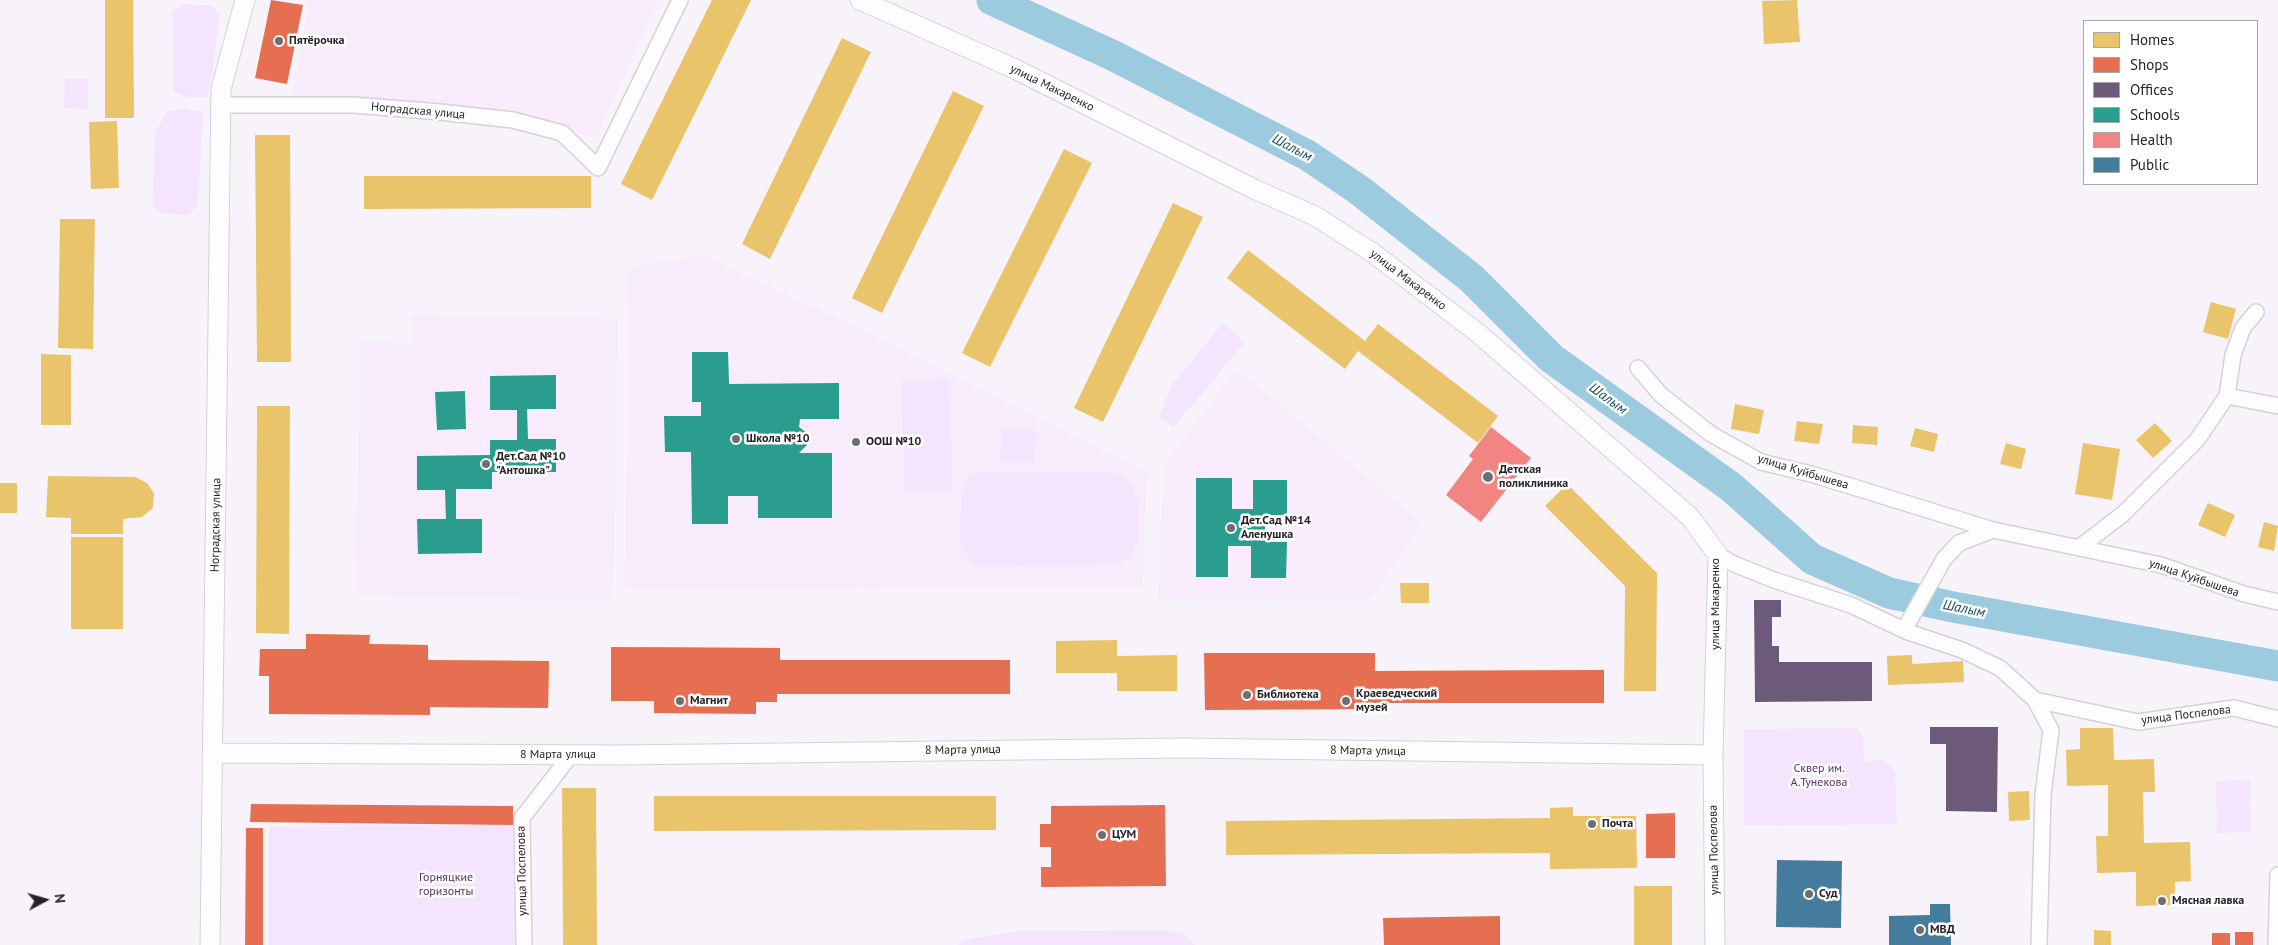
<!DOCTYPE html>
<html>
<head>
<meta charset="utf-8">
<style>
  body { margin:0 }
  #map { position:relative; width:2278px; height:945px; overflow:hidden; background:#f8f3fa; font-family:"PT Sans",sans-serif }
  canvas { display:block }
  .legend { position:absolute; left:2083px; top:20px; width:175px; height:165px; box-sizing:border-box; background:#fff; border:1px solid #a9a7a9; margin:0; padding:6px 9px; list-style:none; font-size:15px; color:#272329 }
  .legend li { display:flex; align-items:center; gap:10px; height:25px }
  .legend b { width:25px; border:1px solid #a9a7a9 }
  .north { position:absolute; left:20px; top:875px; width:50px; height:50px; -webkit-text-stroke:4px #fff; paint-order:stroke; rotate:84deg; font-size:14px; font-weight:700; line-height:20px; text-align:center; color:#272329 }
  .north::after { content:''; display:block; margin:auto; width:18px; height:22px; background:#272329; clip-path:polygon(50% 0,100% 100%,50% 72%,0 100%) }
</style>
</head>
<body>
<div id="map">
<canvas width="2278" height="945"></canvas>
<ul class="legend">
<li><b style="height:14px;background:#e9c46a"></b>Homes</li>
<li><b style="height:14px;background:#e76f51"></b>Shops</li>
<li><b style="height:14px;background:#6d597a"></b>Offices</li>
<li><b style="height:14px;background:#2a9d8f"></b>Schools</li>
<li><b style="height:14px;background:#f28482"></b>Health</li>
<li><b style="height:14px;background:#457b9d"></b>Public</li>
</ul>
<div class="north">N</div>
</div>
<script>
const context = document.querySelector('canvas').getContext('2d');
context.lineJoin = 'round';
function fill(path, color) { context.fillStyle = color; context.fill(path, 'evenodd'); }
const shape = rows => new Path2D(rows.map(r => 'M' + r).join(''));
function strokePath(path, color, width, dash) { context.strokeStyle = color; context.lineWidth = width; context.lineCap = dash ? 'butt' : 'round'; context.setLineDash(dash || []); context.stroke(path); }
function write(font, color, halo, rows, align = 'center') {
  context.font = font + ' "PT Sans",sans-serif'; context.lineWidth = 5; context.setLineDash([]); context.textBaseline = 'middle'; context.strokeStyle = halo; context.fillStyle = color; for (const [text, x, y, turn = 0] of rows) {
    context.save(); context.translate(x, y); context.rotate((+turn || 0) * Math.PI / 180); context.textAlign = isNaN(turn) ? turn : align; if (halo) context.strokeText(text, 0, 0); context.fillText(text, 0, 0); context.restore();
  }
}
const built = shape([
  [310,0,658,0,596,138,492,112,293,94],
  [703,255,879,338,1147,472,1142,588,625,589,629,268],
  [411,315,618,319,613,600,356,596,360,342,411,343],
  [1237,369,1423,524,1370,599,1158,599,1164,465]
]);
const green = shape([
  [183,4,212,6,220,13,211,83,207,97,187,97,174,91,172,11],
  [65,79,88,79,88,109,64,108],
  [186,109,204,112,197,206,188,215,162,213,153,206,155,132,168,111],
  [1223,323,1245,342,1173,428,1160,417,1171,386],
  [949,380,953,490,905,492,901,382],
  [1002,429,1036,431,1034,462,1000,460],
  [985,472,1113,473,1121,476,1132,487,1139,504,1138,540,1130,558,1118,563,988,567,976,564,968,558,961,542,960,527,963,488,966,480,973,474],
  [1857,728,1863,736,1864,761,1883,760,1891,766,1895,773,1897,824,1744,826,1744,729],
  [2250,780,2251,832,2217,833,2216,781],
  [513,825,514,945,269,945,269,827],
  [1165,930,1182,933,1195,945,958,945,964,940,1018,931]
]);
const homes = shape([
  [105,0,133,0,134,118,105,118],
  [712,0,751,0,652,200,621,184],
  [1797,0,1800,42,1764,44,1762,1],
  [842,38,871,52,770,259,742,244],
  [953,91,984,106,882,313,852,298],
  [117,121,119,188,91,189,89,122],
  [255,135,290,135,291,362,257,362],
  [1064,149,1092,163,990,367,962,353],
  [364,176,591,176,591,208,364,209],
  [1173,203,1203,217,1103,422,1074,408],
  [60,219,95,219,93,349,58,348],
  [1248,250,1365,341,1378,324,1498,416,1478,443,1358,351,1345,369,1227,278],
  [2211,302,2236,309,2228,339,2203,332],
  [41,354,71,355,71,425,41,425],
  [1735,404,1764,410,1759,434,1731,429],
  [257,406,290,406,289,634,256,633],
  [1797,421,1823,424,1819,444,1794,441],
  [2155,423,2172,441,2153,458,2136,440],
  [1853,425,1878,427,1877,445,1852,443],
  [1915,428,1938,434,1934,452,1910,446],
  [2006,443,2026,449,2021,469,2000,464],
  [2083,443,2120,449,2112,500,2075,494],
  [48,476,135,477,147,483,154,493,153,508,142,517,123,519,123,534,71,534,71,518,46,517],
  [0,483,17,483,17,513,0,513],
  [1567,484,1657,573,1656,691,1624,691,1625,586,1545,506],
  [2208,503,2235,515,2225,537,2198,525],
  [2264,522,2278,526,2274,551,2258,547],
  [71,537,123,537,123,629,71,629],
  [1400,583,1429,583,1429,603,1401,603],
  [306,634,370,635,369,644,428,645,428,660,549,661,548,708,430,707,430,690,368,690,368,672,305,671],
  [1117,640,1117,656,1177,655,1177,691,1117,691,1117,673,1056,673,1056,641],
  [635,647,780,648,780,660,1010,660,1010,694,777,694,777,680,635,680],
  [1239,653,1375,653,1375,671,1604,670,1604,703,1375,703,1375,685,1239,685],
  [1912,655,1912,664,1963,661,1964,682,1888,685,1887,656],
  [2080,728,2113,728,2114,760,2154,759,2155,792,2143,792,2144,843,2190,842,2191,881,2175,882,2175,905,2136,906,2136,872,2097,873,2096,836,2108,836,2108,785,2067,786,2066,750,2080,749],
  [562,788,596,788,597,945,563,945],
  [2029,791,2030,820,2009,821,2008,792],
  [654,796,996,796,996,830,654,831],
  [1573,807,1573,816,1636,816,1637,868,1550,869,1550,853,1226,855,1226,821,1550,818,1550,808],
  [1634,886,1672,886,1672,945,1634,945],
  [2094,930,2111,931,2111,945,2094,945]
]);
const shops = shape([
  [271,0,303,5,287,84,255,78],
  [306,634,370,635,369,644,428,645,428,660,549,661,548,708,430,707,430,715,269,714,269,676,259,676,260,649,306,649],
  [611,647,780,648,780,660,1010,660,1010,694,777,694,777,702,756,702,756,714,654,713,654,701,611,701],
  [1204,653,1375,653,1375,671,1604,670,1604,703,1375,703,1375,709,1205,710],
  [251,804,513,806,513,825,250,822],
  [1165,805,1166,886,1041,887,1041,867,1051,867,1051,847,1040,847,1040,824,1051,824,1051,806],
  [1675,813,1675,858,1646,858,1646,814],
  [246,828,263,828,263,945,245,945],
  [1500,916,1500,945,1384,945,1383,918],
  [2235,932,2253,932,2253,945,2235,945],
  [2212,933,2230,933,2230,945,2212,945]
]);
const offices = shape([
  [1754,600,1781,600,1781,617,1772,617,1772,646,1779,646,1779,662,1872,662,1872,701,1755,702],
  [1930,727,1998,727,1997,812,1946,811,1946,744,1930,744]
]);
const schools = shape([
  [692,352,728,352,729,384,839,383,839,419,800,419,799,427,807,433,807,445,799,453,832,453,832,518,758,518,758,496,728,496,728,524,692,524,691,452,665,452,664,416,701,416,701,402,692,402],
  [556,375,556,409,527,409,528,439,556,439,556,472,492,472,492,489,456,489,456,519,482,519,482,553,418,554,417,519,446,519,445,490,417,490,417,456,490,455,490,440,517,440,517,410,490,410,490,376],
  [465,391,466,429,437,430,435,392],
  [1196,478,1232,478,1232,509,1253,509,1253,480,1287,480,1287,515,1265,515,1265,542,1287,542,1286,578,1251,578,1251,546,1228,546,1228,577,1196,577]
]);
const health = shape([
  [1491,427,1531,458,1481,522,1446,495,1473,459,1469,456]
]);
const public = shape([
  [1777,860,1842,861,1841,928,1776,927],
  [1930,904,1950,904,1951,945,1889,945,1889,916,1930,915]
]);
const river = shape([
  [992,0,1112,55,1307,155,1359,190,1471,278,1551,358,1731,487,1812,559,1889,593,1953,607,2278,666]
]);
const minor = shape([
  [221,105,353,105,440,112,513,120,562,133,598,168,680,0],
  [1638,368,1661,395,1711,434,1761,462,1811,474,1993,530],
  [2227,396,2233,355,2243,328,2256,312],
  [2080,547,2123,514,2197,440,2227,396,2278,406],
  [1718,555,1734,564,1774,580,1851,605,1908,632,1962,650,2000,668,2035,700,2051,730,2043,795,2039,945],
  [1904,630,1944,559,1959,543,1993,530,2161,565,2244,594,2278,602],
  [2035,700,2138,722,2234,708,2278,719],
  [524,945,522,818,571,755],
  [2276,945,2278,875]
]);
const tertiary = shape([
  [860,0,1015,69,1254,189,1315,216,1373,253,1479,334,1690,517,1718,555,1713,755,1715,945],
  [212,753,620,755,1183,748,1713,755],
  [210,945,221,89,245,0]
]);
const markers = [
  [279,41,5,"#706c72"],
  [736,439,5,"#706c72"],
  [856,442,5,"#706c72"],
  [486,464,5,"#706c72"],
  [1488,477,6,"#706c72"],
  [1231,528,5,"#706c72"],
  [1247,695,5,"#706c72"],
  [680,701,5,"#706c72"],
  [1346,701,5,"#706c72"],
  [1592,824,5,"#706c72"],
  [1102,835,5,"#706c72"],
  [1809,894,5,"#706c72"],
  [2162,901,5,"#706c72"],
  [1920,930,5,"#706c72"]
];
const poiNames = [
  ["Пятёрочка",289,41],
  ["Школа №10",746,439],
  ["ООШ №10",866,442],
  ["Дет.Сад №10",496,457],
  ["\"Антошка\"",496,471],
  ["Детская",1499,470],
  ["поликлиника",1499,484],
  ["Дет.Сад №14",1241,521],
  ["Аленушка",1241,535],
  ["Краеведческий",1356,694],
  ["музей",1356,708],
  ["Библиотека",1257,695],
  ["Магнит",690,701],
  ["Почта",1602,824],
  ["ЦУМ",1112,835],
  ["Суд",1819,894],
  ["Мясная лавка",2172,901],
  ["МВД",1930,930]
];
const streetNames = [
  ["улица Макаренко",1052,88,26],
  ["Ноградская улица",418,111,5],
  ["улица Макаренко",1408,280,37],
  ["улица Куйбышева",1803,472,17],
  ["Ноградская улица",216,525,-89],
  ["улица Куйбышева",2194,578,19],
  ["улица Макаренко",1716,604,-90],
  ["улица Поспелова",2186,715,-7],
  ["8 Марта улица",963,750,-1],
  ["8 Марта улица",1368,751,1],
  ["8 Марта улица",558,755],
  ["улица Поспелова",1714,850,-91],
  ["улица Поспелова",522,871,-91]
];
const parkNames = [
  ["Сквер им.",1819,769],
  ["А.Тунекова",1819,783],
  ["Горняцкие",446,878],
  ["горизонты",446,892]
];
const waterNames = [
  ["Шалым",1292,148,28],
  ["Шалым",1608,399,36],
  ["Шалым",1964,609,11]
];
fill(built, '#f7ebfc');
fill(green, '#f5e4fd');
fill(homes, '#e9c46a');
fill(shops, '#e76f51');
fill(offices, '#6d597a');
fill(schools, '#2a9d8f');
fill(health, '#f28482');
fill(public, '#457b9d');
strokePath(river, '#9ccbe0', 31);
strokePath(minor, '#d5d1d7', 18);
strokePath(tertiary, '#d5d1d7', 21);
strokePath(minor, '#fefdfe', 15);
strokePath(tertiary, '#fefdfe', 19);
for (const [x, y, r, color] of markers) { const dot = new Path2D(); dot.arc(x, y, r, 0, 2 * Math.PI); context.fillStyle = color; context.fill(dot); strokePath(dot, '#fff', 2); }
write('bold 12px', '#272329', '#fff', poiNames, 'left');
write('12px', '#272329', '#fff', streetNames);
write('12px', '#5b2e6b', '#fff', parkNames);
write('italic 14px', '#144f62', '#fff', waterNames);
</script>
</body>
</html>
